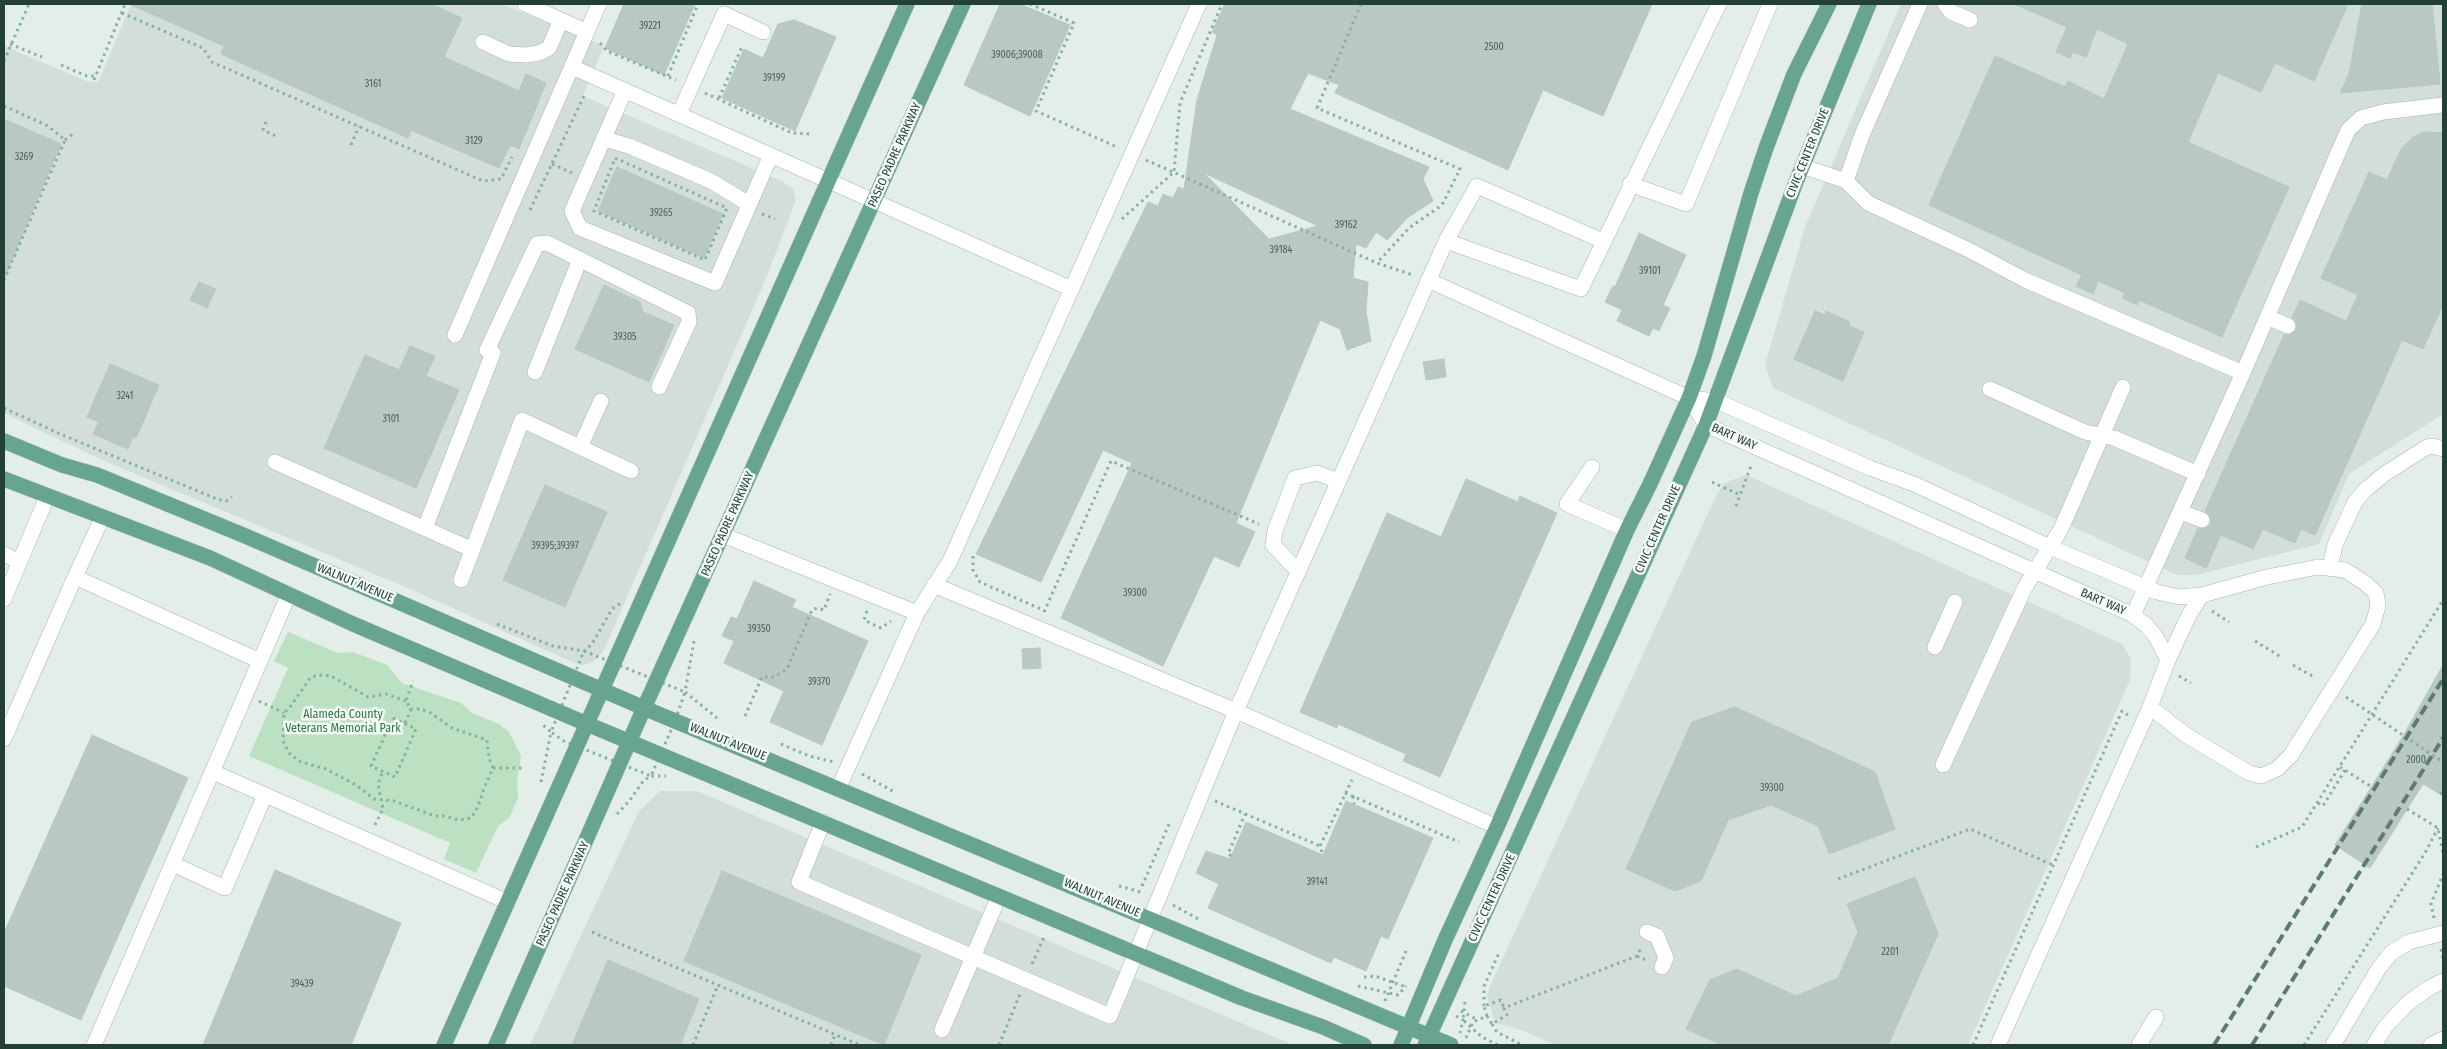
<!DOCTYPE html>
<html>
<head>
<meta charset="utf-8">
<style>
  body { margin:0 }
  #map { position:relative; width:2447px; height:1049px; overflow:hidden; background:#e4eee8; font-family:"Fira Sans Condensed",sans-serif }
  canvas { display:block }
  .frame { position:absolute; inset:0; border:5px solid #224035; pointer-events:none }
</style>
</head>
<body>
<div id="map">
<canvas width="2447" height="1049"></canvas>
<div class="frame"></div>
</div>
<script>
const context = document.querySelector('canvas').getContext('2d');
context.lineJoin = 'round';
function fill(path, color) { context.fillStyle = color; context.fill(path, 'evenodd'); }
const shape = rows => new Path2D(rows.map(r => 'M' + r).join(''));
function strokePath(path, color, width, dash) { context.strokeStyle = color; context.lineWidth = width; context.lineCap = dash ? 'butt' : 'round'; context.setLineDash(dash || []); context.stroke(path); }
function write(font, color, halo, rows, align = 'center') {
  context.font = font + ' "Fira Sans Condensed",sans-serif'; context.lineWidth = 5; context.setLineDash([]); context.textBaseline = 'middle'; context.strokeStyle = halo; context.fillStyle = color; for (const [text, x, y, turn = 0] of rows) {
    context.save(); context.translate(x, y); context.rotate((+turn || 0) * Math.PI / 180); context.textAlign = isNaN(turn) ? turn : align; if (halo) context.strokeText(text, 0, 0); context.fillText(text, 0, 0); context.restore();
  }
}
const built = shape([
  [131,4,502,4,604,46,583,96,782,181,793,189,796,200,767,276,603,652,593,662,581,666,410,589,102,460,4,413,4,46,89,82,97,82,100,78],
  [1901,4,2443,4,2443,414,2349,474,2319,544,2196,575,2177,575,1773,388,1765,365,1805,227],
  [1746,475,2122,644,2131,659,2130,680,1968,1045,1556,1045,1521,1030,1498,1024,1493,1016,1487,996,1489,988,1716,496,1724,483],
  [660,791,697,791,1293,1045,530,1045,639,811]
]);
const green = shape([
  [288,632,338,653,353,652,387,665,402,683,461,703,472,713,499,724,509,732,521,756,517,781,518,798,509,818,498,826,476,873,444,859,450,843,249,756,288,668,274,661]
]);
const building = shape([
  [129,4,431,4,462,18,444,57,519,91,526,74,546,83,519,149,510,145,499,168,411,130,408,138,221,54,224,46,129,4],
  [624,4,695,4,664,75,605,48,624,4],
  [1000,4,1020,4,1070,25,1030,116,964,85,1000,4],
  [1225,4,1652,4,1603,116,1543,90,1508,170,1335,93,1339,85,1308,73,1290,109,1429,167,1423,179,1433,201,1407,218,1387,240,1376,232,1366,248,1356,244,1353,278,1368,282,1366,312,1371,341,1347,350,1340,329,1320,320,1236,523,1255,532,1239,567,1214,556,1163,666,1061,618,1132,463,1103,450,1041,582,976,554,1148,202,1158,206,1163,194,1173,198,1178,187,1184,189,1197,100,1217,35,1212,32,1225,4],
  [1204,173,1318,226,1269,239,1204,173],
  [2014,4,2348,4,2314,81,2275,63,2261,92,2218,73,2188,142,2289,187,2222,337,2139,300,2137,305,2123,298,2125,293,2098,281,2093,294,2076,286,2082,275,1929,205,1995,56,2065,87,2068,81,2104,99,2128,44,2097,29,2086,57,2073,52,2070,58,2056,52,2067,27,2014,4],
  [2362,4,2432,4,2440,84,2340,93,2349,74,2362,4],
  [794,20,836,37,795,131,722,98,744,49,763,58,778,24,794,20],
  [4,119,61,144,4,278,4,119],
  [2424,132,2443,133,2443,305,2423,349,2402,340,2315,535,2301,529,2295,543,2263,529,2253,549,2221,535,2206,568,2185,558,2198,528,2204,529,2211,524,2211,518,2205,511,2284,335,2290,335,2296,330,2297,324,2292,318,2300,300,2346,321,2358,295,2321,278,2369,172,2387,180,2401,149,2413,137,2424,132],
  [617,167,723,214,704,258,598,211,617,167],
  [1639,233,1686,255,1663,305,1670,308,1659,331,1653,328,1649,336,1617,321,1622,310,1605,302,1613,286,1615,287,1639,233],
  [199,282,216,289,207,308,190,300,199,282],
  [604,285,640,302,643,312,674,325,649,382,575,349,604,285],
  [1815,311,1825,315,1826,311,1850,322,1849,326,1864,332,1843,381,1794,359,1815,311],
  [410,346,435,356,426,376,459,390,416,488,324,448,365,355,399,370,410,346],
  [1444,359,1446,377,1426,380,1423,362,1444,359],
  [110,364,159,385,136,438,133,437,128,449,93,434,99,422,87,417,110,364],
  [1466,479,1518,502,1520,496,1557,513,1440,777,1403,761,1406,754,1338,724,1337,728,1300,712,1387,513,1441,537,1466,479],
  [545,485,607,512,565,607,503,580,545,485],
  [754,581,796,600,792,607,868,641,822,745,770,722,784,691,724,663,734,641,722,636,731,617,737,619,754,581],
  [1040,648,1041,668,1023,669,1022,649,1040,648],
  [2443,665,2443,796,2423,784,2370,868,2335,845,2403,736,2443,665],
  [1735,707,1875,772,1895,829,1829,854,1818,826,1771,805,1728,820,1701,881,1675,891,1626,869,1692,722,1735,707],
  [92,735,188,778,81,1020,4,986,4,933,92,735],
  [1346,801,1433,838,1388,939,1381,936,1366,971,1334,957,1331,963,1208,908,1219,884,1196,873,1206,851,1230,859,1246,822,1323,855,1346,801],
  [275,870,401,923,351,1045,203,1045,275,870],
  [722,871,921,955,884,1045,684,961,722,871],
  [1915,877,1938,934,1888,1045,1722,1045,1686,1029,1710,980,1737,969,1796,996,1838,978,1858,932,1847,904,1915,877],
  [608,960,699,999,680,1045,572,1045,608,960]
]);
const path = shape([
  [1030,4,1074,23,1036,111,1117,147],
  [1361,4,1317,108,1460,169,1442,205,1409,228,1377,263],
  [122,13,203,48,212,62,483,181,501,179,512,157],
  [600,43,607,51,676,80],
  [10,44,42,57],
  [4,61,29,4],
  [61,65,87,76,96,76],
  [668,76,698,4],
  [94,80,125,4],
  [705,93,792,133,813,134],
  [719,98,742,47],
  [4,106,48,126,65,140,4,280],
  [266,122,263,130,276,136],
  [65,140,74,133],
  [351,145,359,126],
  [615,158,727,208,705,260,594,211,615,158],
  [1146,160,1377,263,1413,275],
  [552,164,572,173],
  [530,210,584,96],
  [762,214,775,219],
  [1122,219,1174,172,1180,103,1222,4],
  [4,408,60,434,217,499,226,501,232,497],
  [1712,482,1740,495,1751,466],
  [1736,506,1740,495],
  [973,556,973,570,980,582,1045,611],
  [867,611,864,620,881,628,891,621],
  [2212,611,2229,622],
  [1044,612,1111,461,1259,524],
  [497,624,553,646,584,651,592,644,612,609,621,603],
  [694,641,685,692,717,718],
  [2255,641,2281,657],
  [584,651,685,692,675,721,651,776,564,741,551,732,584,651],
  [2293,665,2314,677],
  [2179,676,2191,683],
  [2346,697,2443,762],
  [259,701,284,713],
  [406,701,386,694,368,697,331,676,319,675,311,677,290,707,284,713,283,741,289,753,301,762,326,769,356,785,374,799,394,801,435,816,444,816,459,820,471,818,478,807,484,788,493,768,489,758,487,740,452,728,429,712,420,709,411,709],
  [745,716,762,677,774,677,787,669,812,610,817,608,824,610,830,594],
  [393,718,416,729,395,777,371,766,393,718],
  [405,723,411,709,406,701,413,681],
  [781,744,809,756,834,762],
  [2340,767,2370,786],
  [493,768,525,768],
  [862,774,896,793],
  [541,782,551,732,543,725],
  [1345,793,1459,842],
  [2440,794,2443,791],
  [1353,796,1354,804],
  [1215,801,1320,846],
  [2318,803,2323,806,2345,770],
  [2407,809,2438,828,2443,853],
  [617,814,630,800,644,780,651,776,666,776],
  [375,825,383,809,378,784,383,771],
  [2256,847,2302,827,2443,600],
  [1322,852,1320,846,1352,780],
  [1231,856,1228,854,1245,814],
  [1838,879,1970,829,2053,865],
  [1119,886,1144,893],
  [1142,886,1170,822],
  [1173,905,1200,920],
  [2434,918,2431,904,2443,874],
  [592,932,860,1045],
  [2441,949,2443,960],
  [1637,956,1648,961],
  [1032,964,1044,937],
  [1364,977,1375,976,1406,987],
  [1358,986,1398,995,1406,986],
  [1385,1001,1406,951],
  [1465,1002,1463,1020,1482,1037,1498,1045],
  [1484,1006,1484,986,1499,953],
  [1461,1011,1478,1020],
  [1456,1016,1463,1020,1460,1033],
  [1487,1016,1484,1006,1501,1000,1504,1008],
  [1492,1024,1497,1032,1522,1045],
  [1466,1038,1473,1022,1487,1016,1492,1024,1507,1015,1504,1008,1637,956,1642,946],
  [693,1045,718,985],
  [831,1045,835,1035],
  [999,1045,1020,994],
  [1973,1045,2122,711,2128,715],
  [2304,1045,2425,853,2438,828]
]);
const minor = shape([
  [525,4,561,20],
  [1945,4,1951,12,1970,20],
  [483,42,509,54,526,55,539,53,549,48,561,20,587,32],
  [572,67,1072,289],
  [625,90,572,211,580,228,715,283,771,155],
  [679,114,724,14,763,32],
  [604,139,629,146,711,181,749,204],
  [1802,166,1846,181,1868,203,1969,250,2025,280,2243,373],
  [1846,181,1862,135,1920,4],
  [1630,184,1686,204,1770,4],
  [1446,241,1477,186,1603,241],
  [1428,280,1689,398,1716,401,1870,468,1914,484,2050,547,2157,592,2179,597,2202,595,2267,577,2318,567,2345,570,2365,583,2376,593,2378,606,2373,624,2291,755,2277,769,2261,776,2249,773,2186,735,2150,707],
  [2267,317,2288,326],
  [455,335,599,4],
  [487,350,537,244,547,243,688,313,689,322,659,387],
  [535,372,580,259],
  [1990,389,2085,432,2114,438,2198,474],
  [1689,398,1706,425,2133,615,2146,625,2156,637,2168,660,2150,707,1998,1045],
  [580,447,601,401],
  [275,462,471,549],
  [1592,467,1567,504,1627,530],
  [2181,512,2202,520],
  [102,518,75,577,260,661],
  [425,528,493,353],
  [723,535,917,613],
  [4,554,19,562],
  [2330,567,2335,545,2355,502,2365,490,2386,473,2427,447,2433,446,2443,449],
  [1298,571,1273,545,1275,531,1295,478,1317,473,1338,481],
  [461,580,522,420,631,471],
  [934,585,1236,711,1497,827],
  [4,599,47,497],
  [2133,615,2243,373,2348,130,2361,118,2383,112,2443,105],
  [1935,647,1955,602],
  [2168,660,2189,615,2202,595],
  [4,739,75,577],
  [1943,765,2024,589,2061,529,2123,387],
  [213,772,508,902],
  [838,789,917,613,950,561,1199,4],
  [823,822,799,882,1110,1016,1236,711,1446,241,1581,289,1719,4],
  [173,864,225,888,265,795],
  [1647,932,1657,936,1666,958,1662,967],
  [942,1030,999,896],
  [94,1045,289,594],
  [2139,1045,2156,1017],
  [2333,1045,2379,968,2391,953,2409,942,2443,933],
  [2374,1045,2386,1026,2409,1002,2429,988,2443,981],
  [2431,1045,2443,1039]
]);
const major = shape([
  [4,441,62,465,97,475,243,535,644,708,1451,1045],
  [4,479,210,558,353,624,587,724,1242,998,1323,1027,1364,1045],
  [444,1045,907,4],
  [496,1045,644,708,963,4],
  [1401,1045,1445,940,1497,827,1627,530,1650,484,1689,398,1704,356,1751,193,1766,148,1794,74,1829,4],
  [1425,1045,1706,425,1796,182,1869,4]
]);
const rail = shape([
  [2214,1045,2443,679],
  [2252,1045,2443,738]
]);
const numberNames = [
  ["39221",650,26],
  ["2500",1494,47],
  ["39006;39008",1017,55],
  ["39199",774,78],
  ["3161",373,84],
  ["3129",474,141],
  ["3269",24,157],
  ["39265",661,213],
  ["39162",1346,225],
  ["39184",1281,250],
  ["39101",1650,271],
  ["39305",625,337],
  ["3241",125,396],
  ["3101",391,419],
  ["39395;39397",555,546],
  ["39300",1135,593],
  ["39350",759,629],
  ["39370",819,682],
  ["2000",2416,760],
  ["39300",1772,788],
  ["39141",1317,882],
  ["2201",1890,952],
  ["39439",302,984]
];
const streetNames = [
  ["CIVIC CENTER DRIVE",1808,153,-68],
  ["PASEO PADRE PARKWAY",895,155,-66],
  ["BART WAY",1734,437,24],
  ["PASEO PADRE PARKWAY",728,524,-66],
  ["CIVIC CENTER DRIVE",1658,529,-66],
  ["WALNUT AVENUE",355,583,23],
  ["BART WAY",2103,602,24],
  ["WALNUT AVENUE",728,742,22],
  ["PASEO PADRE PARKWAY",563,894,-66],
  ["WALNUT AVENUE",1102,898,23],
  ["CIVIC CENTER DRIVE",1492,898,-65]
];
const parkNames = [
  ["Alameda County",343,715],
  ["Veterans Memorial Park",343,729]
];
fill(built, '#d2ded7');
fill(green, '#bce0c2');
fill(building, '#b9c9c1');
strokePath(building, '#b6c8bf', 1);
strokePath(minor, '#a6b6af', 16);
strokePath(major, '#c1cac6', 16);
strokePath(path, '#83b39f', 3, [2.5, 4]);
strokePath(minor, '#fff', 15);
strokePath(major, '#67a58f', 15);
strokePath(rail, '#5d7c70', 4, [10, 5]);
write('10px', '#486258', null, numberNames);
write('12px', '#224035', '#f5faf7', streetNames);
write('12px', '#2b7941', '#f5faf7', parkNames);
</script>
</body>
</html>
